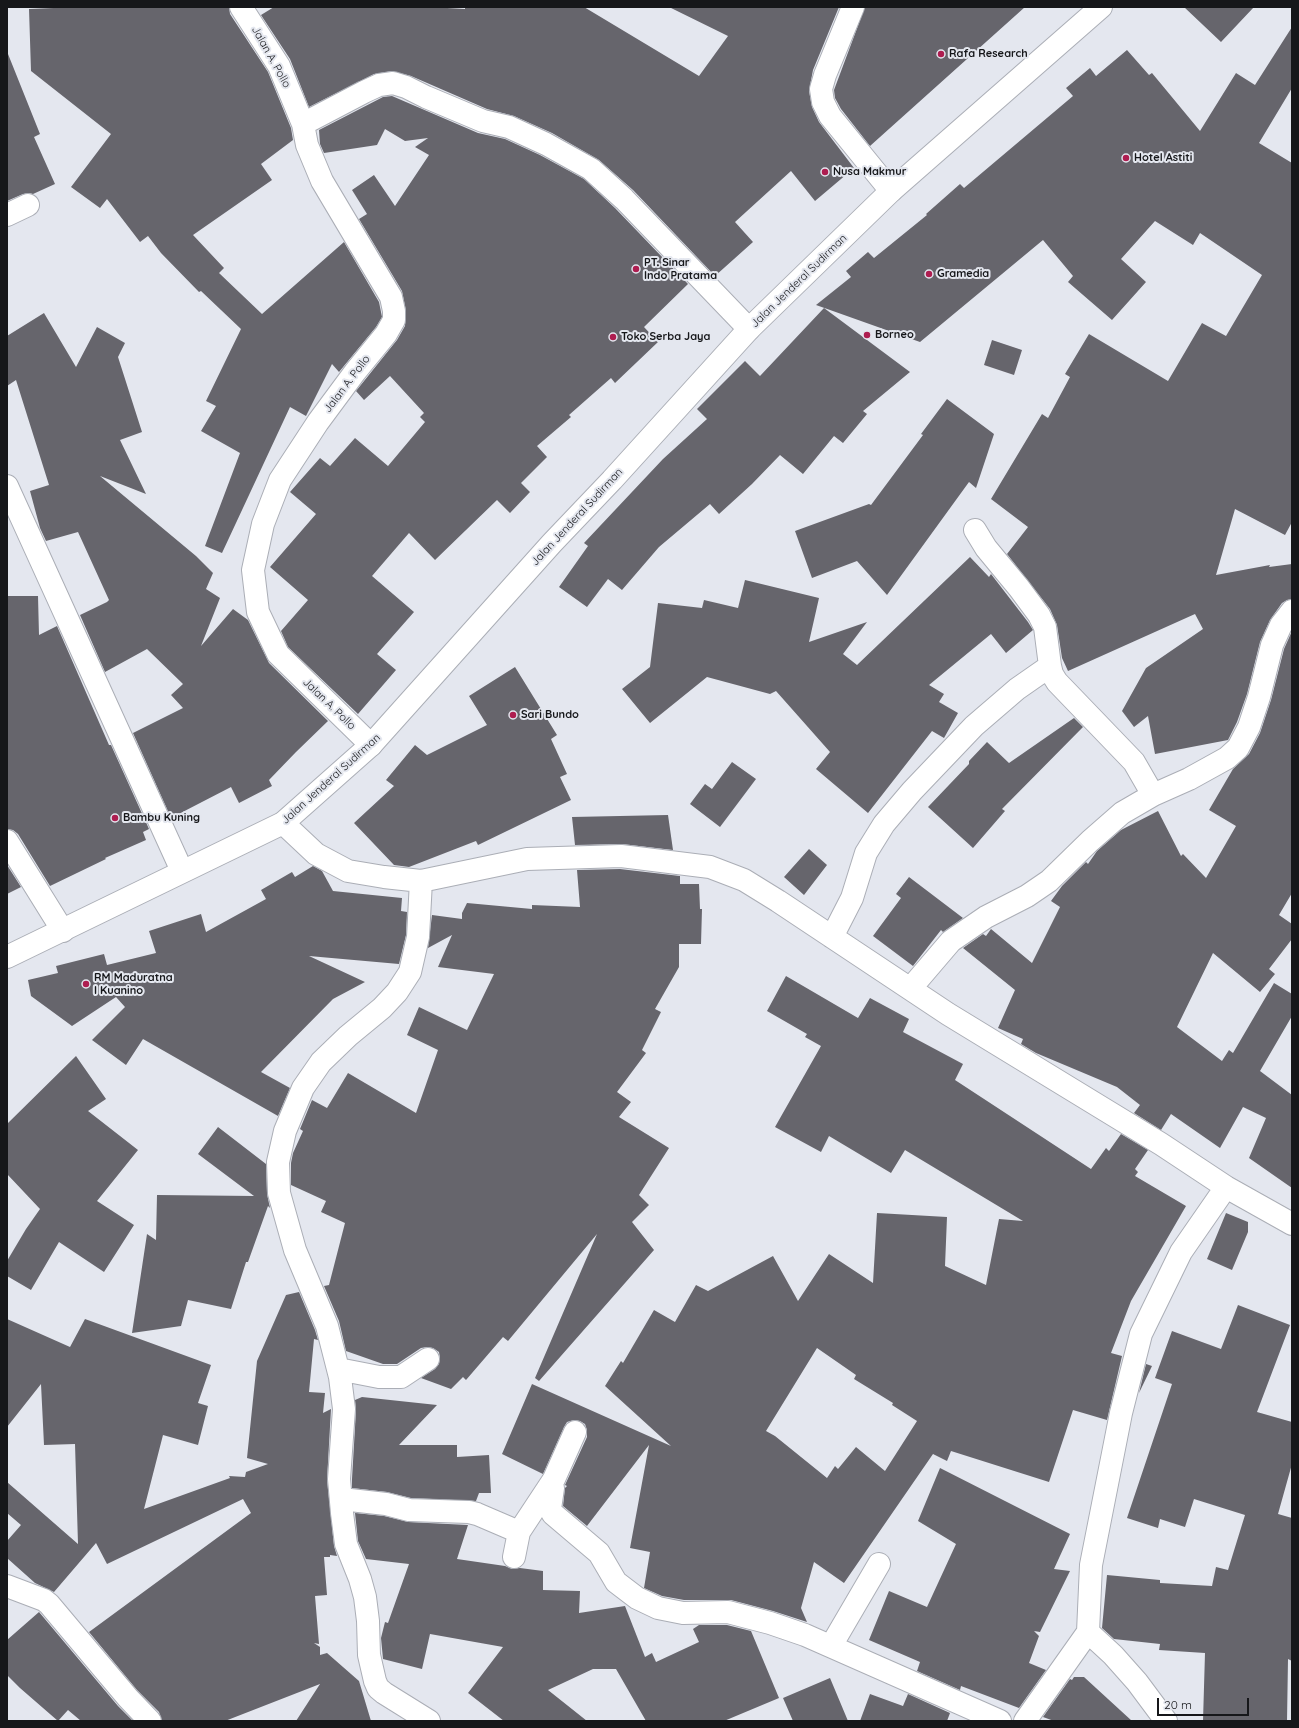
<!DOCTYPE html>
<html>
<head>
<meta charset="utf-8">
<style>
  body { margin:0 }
  #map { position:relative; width:1299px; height:1728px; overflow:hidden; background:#e4e7ef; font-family:Quicksand,sans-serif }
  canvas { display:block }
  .frame { position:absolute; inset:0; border:8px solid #16171a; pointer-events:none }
  .scale { position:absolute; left:1157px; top:1698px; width:92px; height:18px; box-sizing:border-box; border:2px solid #16171a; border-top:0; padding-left:5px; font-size:12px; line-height:14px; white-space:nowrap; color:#16171a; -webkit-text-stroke:3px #e4e7ef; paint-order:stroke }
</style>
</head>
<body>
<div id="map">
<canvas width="1299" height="1728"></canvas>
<div class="frame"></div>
<div class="scale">20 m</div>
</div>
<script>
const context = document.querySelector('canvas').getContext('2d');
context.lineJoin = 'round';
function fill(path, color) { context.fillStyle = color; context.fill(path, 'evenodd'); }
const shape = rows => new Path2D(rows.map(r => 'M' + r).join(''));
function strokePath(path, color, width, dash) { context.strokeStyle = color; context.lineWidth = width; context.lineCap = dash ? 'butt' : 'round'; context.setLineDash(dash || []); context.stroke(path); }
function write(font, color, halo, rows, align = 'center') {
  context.font = font + ' Quicksand,sans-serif'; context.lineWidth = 4; context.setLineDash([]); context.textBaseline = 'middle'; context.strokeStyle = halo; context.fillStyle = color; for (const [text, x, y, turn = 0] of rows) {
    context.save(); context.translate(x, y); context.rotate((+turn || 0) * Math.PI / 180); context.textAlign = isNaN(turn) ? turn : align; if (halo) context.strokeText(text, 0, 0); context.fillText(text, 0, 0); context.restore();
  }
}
const building = shape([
  [78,7,229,7,230,14,268,72,291,128,293,140,261,164,272,180,193,235,224,268,219,273,262,314,344,242,379,302,382,317,376,327,339,372,332,364,306,416,290,407,222,553,205,546,240,453,201,431,216,406,206,401,241,329,201,291,199,292,161,253,148,236,140,242,107,199,100,208,71,187,111,134,31,71,29,9],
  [274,7,429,7,465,9,465,7,584,7,699,76,728,36,669,7,839,7,813,70,809,91,812,107,819,122,854,168,815,201,791,171,735,222,753,242,715,276,633,190,599,160,552,133,514,116,487,109,411,76,392,71,374,74,309,107,290,59,261,15],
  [865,7,1025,7,870,146,841,109,835,98,834,90],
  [1184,7,1254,7,1221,42],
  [1292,27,1292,88,1259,143,1292,163,1292,522,1285,535,1235,509,1216,575,1270,565,1269,567,1292,564,1292,599,1287,600,1282,603,1270,620,1260,642,1247,694,1237,722,1228,740,1155,754,1148,716,1134,727,1122,711,1146,668,1203,629,1195,614,1068,671,1062,658,1057,625,1050,609,1007,554,1028,527,991,499,1042,414,1048,418,1070,377,1065,374,1089,334,1168,381,1202,323,1226,336,1262,275,1200,233,1193,245,1155,221,1121,259,1146,282,1112,320,1068,282,1073,276,1043,240,920,342,816,305,851,277,846,271,868,252,874,258,927,215,926,214,960,184,964,188,1073,96,1066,88,1090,68,1096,76,1127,50,1149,75,1152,73,1200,131,1236,73,1255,85],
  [7,54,8,54,40,134,34,137,55,184,33,194,29,193,23,194,7,201],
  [392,96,478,133,505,139,540,155,584,179,615,208,688,284,644,327,658,342,615,383,611,378,569,415,571,417,537,446,547,457,521,483,530,492,510,513,497,500,435,560,409,533,372,576,414,612,377,654,396,670,358,714,288,647,281,631,308,600,270,567,316,514,290,492,320,458,330,466,355,438,388,466,425,422,420,417,424,413,390,376,364,400,356,391,397,340,405,326,406,311,402,291,359,219,367,214,352,190,374,175,395,206,429,155,415,147,428,138,405,141,385,129,377,145,324,153,320,144,319,130,383,97],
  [824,308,910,372,863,411,867,414,843,443,834,436,803,474,780,455,752,484,719,514,710,504,659,547,622,590,608,579,587,607,559,587,588,546,584,543,663,459,707,419,697,409,745,361,760,376],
  [44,313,76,367,97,327,125,343,118,357,142,432,120,440,146,494,100,476,196,556,213,573,206,589,220,598,201,646,233,609,248,620,269,663,328,721,296,752,269,780,272,786,239,803,231,787,171,818,133,733,183,708,171,695,183,684,147,649,105,672,80,615,107,602,109,600,78,532,46,541,40,528,30,491,49,485,16,380,7,386,7,336],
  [992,340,1022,350,1014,375,984,365],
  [947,399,994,434,976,488,969,482,887,595,857,561,812,578,795,531,869,504,871,505,923,435,921,434],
  [970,557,989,577,991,574,1028,622,1033,630,1006,653,991,634,929,685,944,694,939,702,958,713,944,738,932,731,868,813,816,769,830,752,776,691,770,694,707,677,650,723,622,689,650,667,658,603,702,608,704,600,738,608,745,580,819,598,809,642,867,622,843,654,857,665],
  [7,596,38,596,39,635,57,626,109,745,111,745,149,829,143,832,146,840,105,858,106,859,50,886,18,834,13,830,7,829],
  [1292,631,1292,893,1279,915,1292,924,1292,939,1269,969,1275,974,1260,992,1213,953,1177,1027,1222,1061,1229,1050,1233,1053,1274,983,1292,994,1292,1016,1260,1071,1292,1095,1292,1188,1249,1158,1266,1118,1243,1107,1220,1148,1171,1114,1161,1130,1134,1113,1140,1105,1117,1087,1036,1053,1021,1044,1023,1039,998,1028,1015,990,963,948,983,934,986,936,991,929,1032,963,1060,907,1051,901,1062,886,1086,862,1088,864,1097,851,1121,830,1158,811,1181,856,1183,854,1206,878,1236,826,1209,810,1233,769,1249,754,1260,733,1271,700,1284,649],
  [515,667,557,735,551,739,567,774,560,777,571,800,478,845,476,841,409,867,394,865,354,823,394,786,386,780,415,745,427,755,487,725,469,696],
  [1074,718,1083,727,1002,809,1005,811,973,848,928,807,969,764,969,761,987,742,1009,763],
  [732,762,756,779,720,827,690,804,705,784,712,789],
  [668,815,673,850,622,844,575,845,572,817],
  [809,849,827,865,804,895,784,877],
  [7,865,21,887,7,894],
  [313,866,322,871,333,891,402,898,401,911,407,912,406,935,399,964,309,956,365,982,333,999,261,1072,290,1088,278,1116,143,1039,126,1065,92,1040,125,1007,116,997,72,1026,31,996,28,980,58,973,56,966,104,954,107,965,156,953,149,931,201,914,206,932,266,899,261,890,292,872,295,877],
  [620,869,680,876,680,884,699,884,700,909,702,909,701,944,679,944,679,967,655,1009,661,1012,642,1050,646,1053,617,1092,631,1102,619,1117,669,1148,639,1195,649,1205,632,1222,654,1250,539,1381,535,1378,597,1234,508,1341,503,1337,466,1380,463,1377,451,1389,421,1378,435,1369,439,1364,440,1358,439,1352,433,1348,427,1347,421,1348,397,1364,383,1364,346,1351,339,1321,324,1286,329,1285,345,1223,321,1212,326,1201,291,1185,291,1163,293,1153,303,1131,300,1129,312,1100,327,1108,348,1073,416,1113,438,1050,407,1035,419,1007,467,1030,494,974,438,967,452,935,428,948,432,915,462,919,462,913,467,903,532,909,532,905,580,907,577,870],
  [909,877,963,918,943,932,941,930,913,966,873,936,901,898,896,894],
  [786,976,858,1018,870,998,909,1019,903,1032,963,1064,955,1080,1091,1169,1106,1148,1109,1151,1121,1134,1148,1150,1135,1169,1138,1172,1135,1176,1186,1206,1131,1301,1111,1353,1122,1356,1107,1420,1073,1410,1049,1482,951,1451,947,1461,933,1454,844,1583,814,1562,801,1608,807,1622,773,1611,731,1600,684,1600,662,1596,644,1588,650,1552,630,1548,649,1445,587,1526,563,1506,565,1488,567,1486,565,1485,587,1437,587,1430,585,1424,580,1421,574,1420,567,1422,564,1427,543,1474,502,1454,532,1384,671,1446,605,1386,621,1361,623,1363,654,1310,675,1322,696,1285,708,1291,773,1256,798,1301,829,1254,873,1283,877,1213,947,1217,945,1266,986,1285,999,1219,1023,1221,905,1150,891,1173,829,1136,821,1152,775,1127,821,1046,805,1037,807,1034,767,1011],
  [817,1348,856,1375,854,1379,893,1403,892,1405,917,1421,885,1471,856,1447,838,1469,835,1466,827,1478,775,1436,766,1431],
  [76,1056,106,1099,88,1111,138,1150,97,1201,134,1225,104,1272,59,1242,31,1290,7,1276,7,1261,26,1229,40,1209,7,1174,7,1124],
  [218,1127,266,1164,267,1194,270,1208,268,1206,248,1262,246,1262,231,1309,188,1300,181,1326,132,1333,147,1234,156,1240,157,1195,254,1196,198,1154],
  [1226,1213,1248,1222,1248,1232,1232,1270,1207,1259],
  [299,1292,315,1330,318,1340,314,1339,309,1392,325,1393,323,1413,331,1409,327,1480,334,1546,337,1556,330,1555,330,1557,324,1557,327,1595,315,1596,319,1644,314,1643,320,1647,320,1655,327,1653,359,1681,371,1721,296,1721,320,1684,225,1721,162,1721,159,1712,137,1690,89,1632,251,1513,243,1499,107,1564,96,1543,54,1592,35,1583,7,1558,7,1541,21,1525,7,1513,7,1482,78,1544,75,1444,44,1445,41,1384,7,1427,7,1319,70,1347,85,1319,211,1365,198,1403,208,1406,198,1445,163,1435,144,1509,230,1478,229,1476,245,1477,246,1472,268,1464,247,1458,257,1361,286,1295],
  [1238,1305,1290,1325,1257,1412,1292,1422,1292,1464,1278,1514,1292,1518,1292,1661,1288,1659,1287,1721,1203,1721,1205,1653,1159,1650,1160,1644,1114,1639,1102,1628,1107,1575,1160,1580,1160,1583,1212,1586,1216,1567,1228,1570,1245,1515,1194,1499,1185,1527,1160,1519,1158,1528,1127,1518,1172,1384,1155,1378,1172,1331,1221,1349],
  [1146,1364,1152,1366,1139,1393],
  [362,1397,437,1405,399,1445,457,1445,457,1457,489,1455,491,1493,479,1493,476,1501,411,1498,387,1492,352,1488,352,1479,356,1410,355,1400],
  [940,1468,1070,1534,1054,1569,1070,1571,1040,1632,1034,1631,1039,1636,1029,1663,1046,1670,1019,1708,961,1686,960,1690,917,1671,920,1662,869,1640,889,1591,927,1607,956,1544,918,1521],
  [355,1513,384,1516,408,1522,468,1525,457,1559,505,1566,512,1569,520,1568,543,1571,543,1590,580,1591,579,1613,625,1606,645,1657,652,1653,656,1662,699,1642,693,1629,699,1625,727,1625,751,1631,779,1698,724,1721,646,1721,616,1669,593,1669,548,1690,587,1721,504,1721,468,1693,503,1647,430,1634,422,1669,383,1659,381,1638,385,1622,388,1623,409,1564,366,1559,358,1541],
  [39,1612,118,1706,133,1721,81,1721,68,1710,58,1721,20,1688,7,1675,7,1640],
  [1074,1677,1084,1677,1132,1721,1054,1721,1043,1717,1070,1679,1072,1680],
  [830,1678,848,1721,793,1721,783,1698],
  [870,1694,903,1706,908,1694,950,1713,947,1721,860,1721]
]);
const minor = shape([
  [241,7,279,66,303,124,307,145,322,181,391,297,394,311,394,320,386,334,355,372,318,422,280,480,263,524,253,570,258,612,278,654,371,745],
  [853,7,825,75,821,89,823,102,830,116,891,191],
  [303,124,364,92,379,85,393,83,406,87,426,97,483,121,509,127,546,144,591,169,624,199,749,329],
  [7,215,28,205],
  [7,486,182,871],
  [975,530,986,548,1019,588,1039,615,1045,627,1050,666,1052,674,1057,682,1134,762,1153,795,1189,779,1227,758,1238,748,1249,727,1259,697,1272,645,1281,625,1292,611],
  [283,823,316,854,348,871,384,877,421,881,527,859,621,856,710,867,744,880,778,901,948,1014,1161,1144,1226,1187,1292,1224],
  [7,841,63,931],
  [421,881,418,937,410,972,397,992,382,1008,348,1036,321,1062,303,1088,285,1131,278,1162,279,1193,295,1250,327,1326,340,1377,344,1409,339,1479,342,1513,346,1544,360,1579,365,1597,368,1621,369,1655,375,1681,378,1688,384,1693,429,1721],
  [832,937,852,898,866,853,884,824,912,791,974,726,1017,689,1050,666],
  [910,989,951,941,986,917,1027,896,1049,881,1090,841,1122,813,1153,795],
  [338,1369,379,1377,401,1377,428,1359],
  [551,1484,553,1488,550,1509,553,1514,599,1553,616,1582,637,1598,658,1608,683,1613,728,1612,770,1623,805,1635,1000,1721],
  [341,1499,386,1504,409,1510,469,1512,477,1514,519,1532],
  [514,1557,519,1532,554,1479,575,1432],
  [7,1586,44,1600,49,1604,128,1698,150,1721],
  [1088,1632,1113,1655,1137,1682,1166,1721],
  [831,1646,879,1564],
  [1025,1721,1088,1632,1091,1565,1121,1413,1141,1334,1181,1252,1226,1187]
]);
const primary = shape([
  [7,957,283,823,371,745,552,543,612,480,749,329,891,191,1101,7]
]);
const markers = [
  [941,54,4,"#ae1d50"],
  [1126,158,4,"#ae1d50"],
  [825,172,4,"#ae1d50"],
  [636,269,4,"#ae1d50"],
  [929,274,4,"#ae1d50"],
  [867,335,4,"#ae1d50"],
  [613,337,4,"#ae1d50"],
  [513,715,4,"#ae1d50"],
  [115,818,4,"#ae1d50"],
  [86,984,4,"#ae1d50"]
];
const poiNames = [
  ["Rafa Research",949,54],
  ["Hotel Astiti",1134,158],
  ["Nusa Makmur",833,172],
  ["PT. Sinar",644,263],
  ["Indo Pratama",644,276],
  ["Gramedia",937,274],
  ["Borneo",875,335],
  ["Toko Serba Jaya",621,337],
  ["Sari Bundo",521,715],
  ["Bambu Kuning",123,818],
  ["RM Maduratna",94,978],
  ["I Kuanino",94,991]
];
const streetNames = [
  ["Jalan A. Pollo",271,57,61],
  ["Jalan Jenderal Sudirman",799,281,-44],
  ["Jalan A. Pollo",347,384,-53],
  ["Jalan Jenderal Sudirman",577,517,-47],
  ["Jalan A. Pollo",329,704,44],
  ["Jalan Jenderal Sudirman",331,779,-42]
];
fill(building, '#66656c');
strokePath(minor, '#abaeb6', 24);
strokePath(primary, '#abaeb6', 24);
strokePath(minor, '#fff', 22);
strokePath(primary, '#fff', 22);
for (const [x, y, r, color] of markers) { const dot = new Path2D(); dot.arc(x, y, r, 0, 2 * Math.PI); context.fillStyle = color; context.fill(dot); strokePath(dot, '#e4e7ef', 1.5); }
write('bold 11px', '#16171a', '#e4e7ef', poiNames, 'left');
write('11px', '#16171a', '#e4e7ef', streetNames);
</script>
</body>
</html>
